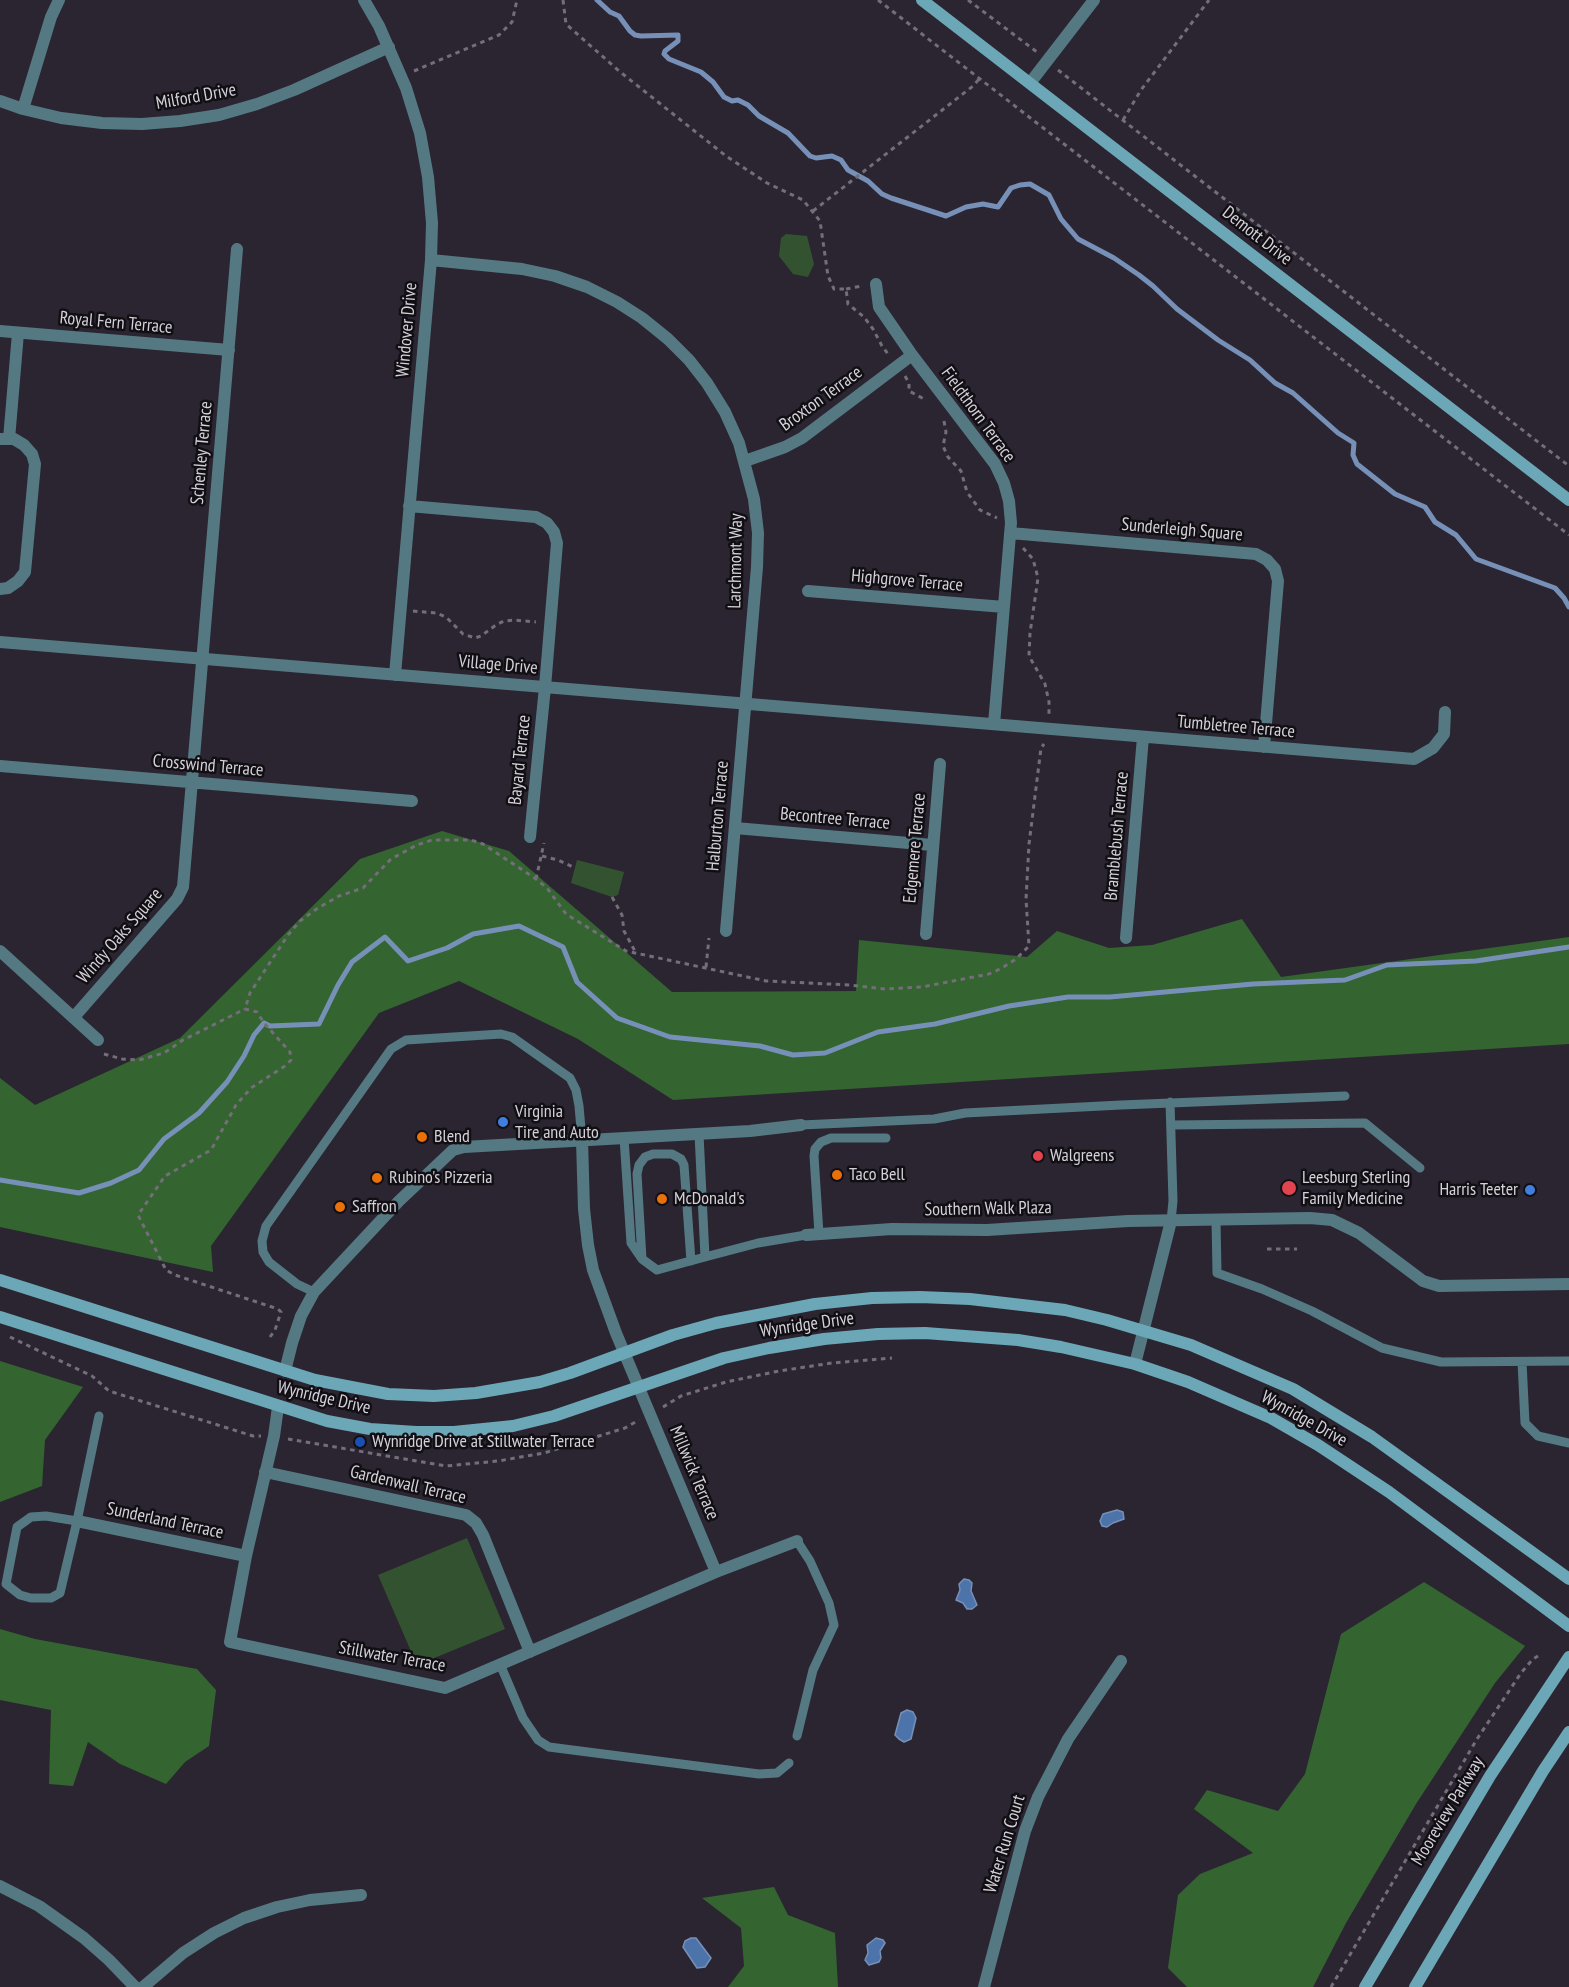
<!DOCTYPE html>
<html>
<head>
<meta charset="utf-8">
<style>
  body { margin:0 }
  canvas { display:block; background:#2a2531 }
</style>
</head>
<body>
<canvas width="1569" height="1987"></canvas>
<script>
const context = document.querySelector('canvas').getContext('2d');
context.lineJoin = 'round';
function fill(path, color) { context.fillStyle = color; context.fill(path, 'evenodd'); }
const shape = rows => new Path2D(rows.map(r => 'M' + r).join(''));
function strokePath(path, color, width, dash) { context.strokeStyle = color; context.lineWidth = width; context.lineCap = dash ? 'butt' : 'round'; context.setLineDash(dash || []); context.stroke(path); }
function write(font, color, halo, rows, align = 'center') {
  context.font = font + ' "PT Sans Narrow",sans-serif'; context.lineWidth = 5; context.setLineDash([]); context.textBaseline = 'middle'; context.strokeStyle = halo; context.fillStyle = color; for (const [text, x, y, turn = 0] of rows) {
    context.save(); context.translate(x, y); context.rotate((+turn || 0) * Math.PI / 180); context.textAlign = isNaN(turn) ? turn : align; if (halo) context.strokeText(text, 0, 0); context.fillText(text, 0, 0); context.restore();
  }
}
const green = shape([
  [786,234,807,236,814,264,808,277,793,274,779,256,781,238],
  [577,860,624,872,618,895,612,897,571,883],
  [467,1538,505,1629,417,1665,378,1575]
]);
const forest = shape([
  [442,831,509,851,672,992,856,991,859,940,1027,957,1057,931,1109,948,1152,945,1242,919,1281,977,1569,937,1569,1044,673,1100,578,1039,459,981,379,1013,211,1246,213,1272,0,1227,0,1078,35,1105,180,1038,360,859],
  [0,1361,83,1387,45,1440,42,1486,0,1502],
  [1424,1582,1525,1646,1495,1683,1416,1804,1346,1923,1313,1987,1187,1987,1168,1968,1178,1895,1200,1874,1253,1853,1194,1809,1207,1790,1278,1811,1305,1774,1341,1634],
  [0,1629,35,1639,197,1669,216,1690,209,1746,185,1762,166,1784,120,1764,88,1742,73,1786,49,1784,51,1710,0,1700],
  [774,1887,788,1915,835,1933,838,1987,728,1987,744,1966,741,1928,702,1898]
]);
const water = shape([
  [1117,1510,1123,1512,1124,1519,1113,1523,1107,1527,1102,1526,1100,1521,1103,1514,1117,1510],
  [964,1579,969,1580,972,1583,971,1591,977,1605,972,1609,967,1609,963,1603,956,1600,960,1590,959,1584,964,1579],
  [907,1710,913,1712,916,1718,911,1739,904,1742,899,1739,895,1735,901,1713,907,1710],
  [691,1938,696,1938,711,1958,705,1967,697,1968,683,1947,685,1941,691,1938],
  [876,1938,883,1940,885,1943,880,1951,881,1958,879,1962,869,1965,865,1960,868,1953,867,1945,876,1938]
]);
const stream = shape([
  [597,0,610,12,619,16,630,31,635,35,641,36,678,35,678,41,665,51,664,54,669,59,701,72,713,82,724,97,732,101,738,100,748,105,759,116,788,133,810,156,816,158,832,156,841,160,848,170,868,181,882,194,891,198,946,216,966,207,983,204,998,207,1011,188,1020,185,1030,184,1049,195,1061,219,1078,239,1114,258,1139,275,1153,286,1177,309,1218,340,1250,360,1275,383,1293,393,1338,433,1354,443,1353,455,1357,464,1395,494,1425,507,1435,522,1456,535,1476,559,1555,588,1564,598,1569,607],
  [0,1180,79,1193,111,1183,139,1170,164,1139,199,1113,227,1082,244,1056,254,1035,264,1023,270,1026,319,1024,338,985,352,962,385,937,408,961,447,948,473,934,519,926,563,947,577,982,617,1018,670,1037,760,1046,793,1055,825,1053,878,1032,935,1024,1009,1006,1068,997,1110,997,1253,984,1345,980,1387,965,1476,961,1569,947]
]);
const path = shape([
  [563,0,566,24,619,71,726,156,767,183,803,200,820,221,828,276,834,289,846,289,848,304,864,317,873,329,882,346,888,354],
  [878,0,1569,535],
  [968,0,1037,52],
  [1058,70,1569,466],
  [414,71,499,35,512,22,517,0],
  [1123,120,1141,90,1209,0],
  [813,211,973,86,980,78],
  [846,289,862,286],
  [905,376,909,383,909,391,926,400],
  [944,421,946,432,943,446,948,457,961,471,967,492,980,510,997,518],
  [1023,548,1033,559,1038,578,1030,633,1029,656,1045,684,1049,702,1049,714],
  [413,611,436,613,446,617,463,634,475,638,481,636,496,625,504,621,514,620,536,622],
  [542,856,558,860,575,868],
  [536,879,544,843],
  [612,897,622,915,624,931,636,953],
  [706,967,709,938],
  [104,1054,122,1059,139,1060,164,1053,183,1040,245,1009],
  [1267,1249,1297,1249],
  [10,1337,92,1376,109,1391,253,1436,261,1436],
  [270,1337,275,1330,281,1312,278,1309,175,1275,166,1270,138,1215,165,1176,211,1150,236,1105,251,1088,285,1066,291,1060,290,1052,264,1023,257,1012,245,1009,250,993,288,935,300,921,318,908,339,896,363,888,391,859,417,845,432,840,471,840,483,844,536,879,547,888,566,914,626,951,766,981,850,985,885,989,922,987,989,974,1002,968,1016,959,1029,946,1026,899,1029,844,1041,748,1044,744],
  [663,1407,681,1396,726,1382,779,1371,832,1363,892,1358],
  [288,1439,446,1466,498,1461,544,1453,625,1428,639,1420],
  [1331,1987,1477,1739,1521,1673,1533,1659,1538,1656]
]);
const lane = shape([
  [1170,1102,1173,1201,1171,1221],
  [801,1125,934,1119,965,1113,1121,1105,1345,1096],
  [1171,1125,1365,1123,1420,1168],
  [624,1138,631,1243,642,1259,657,1270,705,1257,699,1134],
  [1216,1220,1217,1273,1262,1289,1312,1311,1382,1348,1441,1362,1569,1361],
  [819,1234,814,1156,815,1149,821,1142,831,1138,886,1138],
  [705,1257,758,1243,806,1235],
  [642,1259,637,1174,639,1165,645,1157,653,1154,672,1154,681,1159,684,1165,691,1261],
  [314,1292,297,1284,269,1262,263,1252,262,1241,266,1226,391,1049,406,1040,501,1034,512,1037,570,1078,576,1090,579,1106,582,1140],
  [1522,1362,1525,1423,1538,1436,1569,1443],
  [77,1521,46,1516,31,1517,17,1527,6,1584,20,1595,31,1598,51,1598,60,1593,77,1521,99,1416],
  [797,1541,810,1561,829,1603,834,1625,813,1670,797,1736],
  [500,1664,523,1718,538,1740,549,1747,759,1774,777,1773,789,1763]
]);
const street = shape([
  [364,0,379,26,406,88,420,133,428,177,432,223,431,260,395,675],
  [1030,83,1094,0],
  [0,101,23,109,61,118,102,123,142,124,180,121,219,115,257,104,294,90,389,47],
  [23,109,51,17,59,0],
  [431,260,522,269,555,276,587,287,617,302,642,318,668,339,689,360,707,383,725,412,739,443,754,499,758,533,757,567,726,931],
  [876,284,879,307,912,355,995,464,1004,483,1009,501,1011,523,994,724],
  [0,331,229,350],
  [0,439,14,439,24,445,32,454,35,464,25,572,18,581,8,588,0,589],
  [9,439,18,333],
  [745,461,785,447,802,438,912,355],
  [409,506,536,517,547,523,554,532,557,543,545,687,530,837],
  [1010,533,1256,554,1267,560,1275,569,1278,581,1264,747],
  [808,591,1004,607],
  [0,642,1414,759,1433,748,1444,734,1445,712],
  [0,766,412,801],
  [735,828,932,845],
  [926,934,940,764],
  [1126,938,1143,737],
  [0,951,98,1040],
  [74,1017,177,899,183,887,237,249],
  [582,1140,584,1209,588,1245,593,1270,616,1333,716,1572],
  [806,1235,892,1229,987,1230,1128,1221,1310,1218,1332,1220,1359,1233,1423,1281,1439,1286,1569,1284],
  [1135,1364,1171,1221],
  [285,1371,292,1343,301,1316,314,1292,399,1201,453,1150,464,1147,750,1131,801,1125],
  [278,1407,274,1436,246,1556,230,1642,445,1688,716,1572,797,1541],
  [265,1472,466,1515,476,1523,483,1535,530,1652],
  [77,1521,246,1556],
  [0,1886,39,1906,84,1938,109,1960,135,1987],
  [143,1987,183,1953,214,1933,244,1918,277,1907,310,1900,361,1895],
  [984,1987,1025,1831,1038,1797,1068,1739,1121,1661]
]);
const secondary = shape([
  [922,0,1569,500],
  [0,1280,315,1380,388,1394,434,1396,476,1393,540,1382,570,1373,673,1335,716,1323,815,1304,872,1298,920,1297,970,1299,1065,1310,1107,1320,1191,1345,1293,1389,1372,1437,1569,1579],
  [0,1317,327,1421,370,1429,416,1432,454,1432,513,1426,554,1416,724,1358,769,1348,824,1339,878,1334,925,1333,1018,1340,1061,1347,1135,1364,1188,1382,1271,1418,1318,1445,1389,1492,1569,1626],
  [1365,1987,1490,1776,1569,1657],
  [1415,1987,1543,1771,1569,1732]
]);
const markers = [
  [503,1122,6,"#3f7fe0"],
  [422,1137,6,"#e8710a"],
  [1038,1156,6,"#e0444e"],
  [837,1175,6,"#e8710a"],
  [377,1178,6,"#e8710a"],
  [1289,1188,8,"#e0444e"],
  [1530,1190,6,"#3f7fe0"],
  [662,1199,6,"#e8710a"],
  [340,1207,6,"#e8710a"],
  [360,1442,6,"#1a4fb4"]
];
const streetNames = [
  ["Milford Drive",196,97,-10],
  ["Demott Drive",1257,236,38],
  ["Royal Fern Terrace",116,323,5],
  ["Windover Drive",407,330,-85],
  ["Broxton Terrace",821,399,-36],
  ["Fieldthorn Terrace",978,415,54],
  ["Schenley Terrace",202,453,-85],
  ["Sunderleigh Square",1182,530,5],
  ["Larchmont Way",736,561,-89],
  ["Highgrove Terrace",907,581,5],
  ["Village Drive",498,665,5],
  ["Tumbletree Terrace",1236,727,5],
  ["Bayard Terrace",520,760,-84],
  ["Crosswind Terrace",208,766,5],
  ["Halburton Terrace",718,816,-85],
  ["Becontree Terrace",835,819,5],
  ["Bramblebush Terrace",1117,836,-85],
  ["Edgemere Terrace",915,848,-85],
  ["Windy Oaks Square",120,936,-49],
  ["Southern Walk Plaza",988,1209,-1],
  ["Wynridge Drive",807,1325,-8],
  ["Wynridge Drive",324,1398,13],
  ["Wynridge Drive",1304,1419,29],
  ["Millwick Terrace",694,1473,67],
  ["Gardenwall Terrace",408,1485,13],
  ["Sunderland Terrace",165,1521,12],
  ["Stillwater Terrace",392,1657,10],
  ["Mooreview Parkway",1448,1811,-59],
  ["Water Run Court",1005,1844,-73]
];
const poiNames = [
  ["Virginia",515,1112],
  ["Tire and Auto",515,1133],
  ["Blend",434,1137],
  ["Walgreens",1050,1156],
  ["Taco Bell",849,1175],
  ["Rubino's Pizzeria",389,1178],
  ["Leesburg Sterling",1302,1178],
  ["Family Medicine",1302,1199],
  ["Harris Teeter",1518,1190,"right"],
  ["McDonald's",674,1199],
  ["Saffron",352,1207],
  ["Wynridge Drive at Stillwater Terrace",372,1442]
];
fill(green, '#335330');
fill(forest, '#346430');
fill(water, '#4d74aa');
strokePath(water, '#7690b8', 1.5);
strokePath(stream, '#7690b8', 5);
strokePath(path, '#736e79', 3, [4.5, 4.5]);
strokePath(lane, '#557982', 9);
strokePath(street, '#557982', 12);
strokePath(secondary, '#6ca7b7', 12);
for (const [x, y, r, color] of markers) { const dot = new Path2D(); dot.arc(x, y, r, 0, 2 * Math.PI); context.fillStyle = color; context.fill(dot); strokePath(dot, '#120f14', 2); }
write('18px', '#d4d1d9', '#120f14', streetNames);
write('18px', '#d4d1d9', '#120f14', poiNames, 'left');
</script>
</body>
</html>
